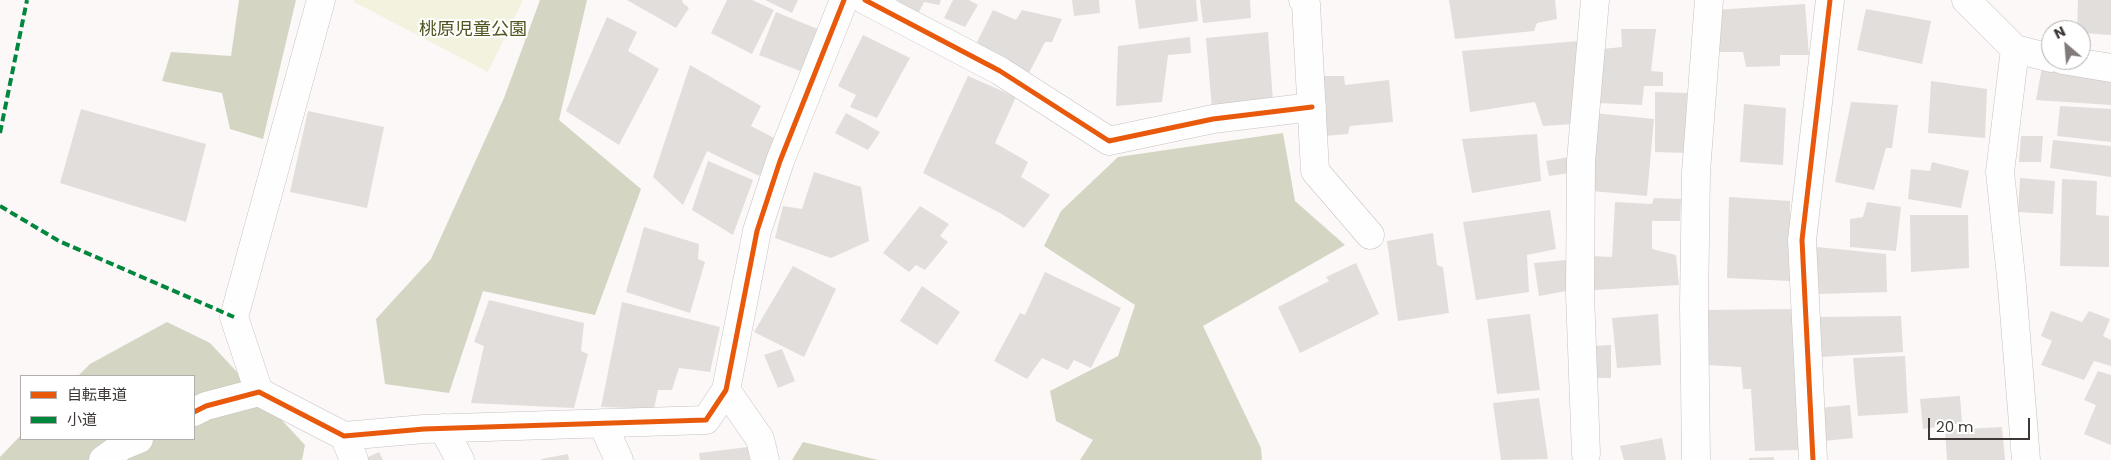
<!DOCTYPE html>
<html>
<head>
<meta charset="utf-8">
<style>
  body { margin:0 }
  #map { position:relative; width:2111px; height:460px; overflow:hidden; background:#fcf8f7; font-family:Poppins,"Noto Sans JP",sans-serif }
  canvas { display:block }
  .legend { position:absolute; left:20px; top:375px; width:175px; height:65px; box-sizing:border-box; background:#fff; border:1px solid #b1afae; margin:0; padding:6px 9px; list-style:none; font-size:15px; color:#3d3735 }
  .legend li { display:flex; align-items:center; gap:10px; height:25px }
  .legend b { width:25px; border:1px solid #b1afae }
  .north { position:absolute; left:2041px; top:20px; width:50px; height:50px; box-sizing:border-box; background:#fff; border:1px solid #b1afae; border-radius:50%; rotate:333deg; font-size:14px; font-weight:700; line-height:20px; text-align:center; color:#3d3735 }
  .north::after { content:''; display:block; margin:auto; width:18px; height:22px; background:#807b79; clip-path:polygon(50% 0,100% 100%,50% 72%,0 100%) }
  .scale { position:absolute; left:1928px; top:418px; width:102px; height:22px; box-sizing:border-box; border:2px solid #3d3735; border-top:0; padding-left:6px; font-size:15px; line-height:18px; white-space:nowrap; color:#3d3735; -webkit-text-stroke:4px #fff; paint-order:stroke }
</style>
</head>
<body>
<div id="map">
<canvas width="2111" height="460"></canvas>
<ul class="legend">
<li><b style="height:6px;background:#e8590c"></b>自転車道</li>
<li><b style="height:6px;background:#00873e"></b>小道</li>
</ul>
<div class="north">N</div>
<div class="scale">20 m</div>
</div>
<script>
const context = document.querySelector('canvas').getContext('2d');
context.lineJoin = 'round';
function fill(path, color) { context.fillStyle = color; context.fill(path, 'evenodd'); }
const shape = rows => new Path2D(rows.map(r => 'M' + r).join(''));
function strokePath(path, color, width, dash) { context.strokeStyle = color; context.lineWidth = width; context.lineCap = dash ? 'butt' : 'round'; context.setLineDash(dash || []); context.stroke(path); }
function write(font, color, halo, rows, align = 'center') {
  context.font = font + ' Poppins,"Noto Sans JP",sans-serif'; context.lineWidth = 4; context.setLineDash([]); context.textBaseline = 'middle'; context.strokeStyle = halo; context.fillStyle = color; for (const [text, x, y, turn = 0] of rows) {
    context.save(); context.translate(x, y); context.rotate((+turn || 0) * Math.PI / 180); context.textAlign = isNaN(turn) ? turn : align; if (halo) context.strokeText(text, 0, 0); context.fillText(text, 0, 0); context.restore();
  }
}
const green = shape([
  [354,0,523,0,488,72,354,2]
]);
const forest = shape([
  [239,0,296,0,263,139,230,129,222,93,162,81,171,52,231,56],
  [540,0,587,0,559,120,641,189,595,315,483,291,449,393,385,384,376,319,431,259,504,98],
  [1283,133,1295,201,1345,245,1203,326,1261,448,1262,460,1080,460,1093,440,1056,421,1050,391,1118,356,1135,305,1044,246,1061,211,1118,157],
  [167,322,210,343,305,445,302,460,0,460,0,457,21,435,21,439,194,439,194,376,78,376,90,364],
  [803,442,878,460,792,460]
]);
const building = shape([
  [627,0,683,0,682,2,689,8,676,28],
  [727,0,752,0,774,10,752,54,711,33],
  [765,0,798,0,792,13],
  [898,0,941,0,939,5,924,2,918,14,897,3],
  [953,0,969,0,978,5,965,27,944,18],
  [1072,0,1099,0,1100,13,1074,16],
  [1135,0,1196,0,1198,21,1139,29],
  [1200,0,1250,0,1251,18,1203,23],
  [1449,0,1555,0,1557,19,1537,23,1534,31,1455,39],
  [2078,0,2111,0,2111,35,2081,33,2081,30,2077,30],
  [1805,4,1809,55,1780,55,1780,66,1746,67,1743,52,1717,52,1715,10],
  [1866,9,1931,21,1922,64,1857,50],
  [993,10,1016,20,1022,10,1062,19,1052,42,1045,42,1029,73,976,44],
  [776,12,820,30,800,71,759,55],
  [607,17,637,32,628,51,659,69,619,145,566,111],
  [1621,29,1656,29,1651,71,1663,72,1663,86,1644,86,1642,105,1599,103,1602,49,1622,47],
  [1268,32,1273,101,1212,109,1206,38],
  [863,35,910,58,877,118,850,107,856,95,838,86],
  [1190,37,1191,53,1168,55,1162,102,1116,106,1118,46],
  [1579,41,1574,124,1543,126,1535,102,1470,112,1462,51],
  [690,65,761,106,751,126,778,140,759,176,707,151,683,205,653,177],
  [2042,67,2111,76,2111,105,2036,100],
  [968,76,1016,97,995,143,1028,162,1021,177,1050,195,1024,228,1000,213,923,173],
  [1317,76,1344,76,1345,85,1389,80,1393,122,1350,126,1348,134,1323,136],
  [1931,81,1987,89,1985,138,1928,133],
  [1655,92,1687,93,1685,153,1655,152],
  [1851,102,1898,105,1892,148,1886,148,1874,190,1835,182],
  [1744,104,1786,108,1783,165,1740,162],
  [2060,106,2111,109,2111,142,2057,136],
  [81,109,206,144,186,222,60,183],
  [308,111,384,127,367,208,290,192],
  [846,113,880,132,868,150,835,133],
  [1594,113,1654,119,1647,196,1592,191],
  [1537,134,1541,181,1472,193,1462,139],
  [2021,136,2043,136,2041,162,2019,162],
  [2053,140,2111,146,2111,177,2050,168],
  [1569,157,1570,173,1549,176,1546,161],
  [708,161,753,180,733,235,692,210],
  [1932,162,1969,171,1961,208,1908,199,1911,169,1930,171],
  [814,172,861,187,869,241,831,258,775,238,783,206,802,209],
  [2020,178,2055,181,2053,214,2018,212],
  [2062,179,2097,181,2096,215,2109,216,2109,267,2060,266],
  [1729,197,1790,201,1790,281,1727,278],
  [1654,198,1681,199,1680,221,1652,221,1652,249,1676,255,1679,285,1594,290,1592,256,1612,257,1615,202,1652,204],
  [1867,202,1901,207,1896,251,1850,247,1850,219,1863,217],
  [920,206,949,224,940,236,948,242,925,270,916,265,909,272,883,253],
  [1550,210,1556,249,1527,255,1529,292,1476,300,1463,222],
  [1910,215,1968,215,1969,268,1911,272],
  [644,227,699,244,698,259,705,262,690,313,626,292],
  [1433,233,1437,265,1443,267,1449,313,1398,321,1387,241],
  [1817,247,1886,254,1887,292,1817,294],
  [1567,260,1566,291,1539,296,1534,263],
  [1356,263,1379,314,1300,353,1278,307,1329,281,1326,277],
  [793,266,836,289,804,357,754,332],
  [1045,272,1121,308,1091,368,1074,360,1068,370,1042,358,1027,379,994,361,1020,313,1025,315],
  [922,286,960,312,937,345,900,321],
  [489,300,584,323,581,351,588,354,574,408,471,403,484,346,474,342],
  [622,302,720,327,710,372,679,368,672,390,658,390,654,409,601,407],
  [1793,309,1801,450,1755,451,1751,389,1743,389,1741,367,1707,365,1704,310],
  [2051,311,2082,322,2089,311,2110,319,2103,336,2111,340,2111,366,2094,361,2084,380,2041,365,2052,341,2041,336],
  [1530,314,1540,390,1497,394,1487,319],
  [1658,314,1661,365,1617,368,1612,318],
  [1901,316,1903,352,1820,357,1818,317],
  [1611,345,1611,378,1592,378,1591,346],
  [782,349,795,381,778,388,764,355],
  [1905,356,1908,413,1858,416,1853,358],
  [2098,371,2111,375,2111,445,2084,434,2096,405,2084,400],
  [1960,396,1962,423,1923,429,1920,399],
  [1539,398,1548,459,1501,460,1493,403],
  [1850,405,1853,438,1824,441,1819,408],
  [2002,427,2005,460,1947,460,1945,430],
  [1662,438,1666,460,1624,460,1620,446],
  [748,447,750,460,700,460,699,453],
  [379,452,383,460,367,460,366,458],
  [568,454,569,460,542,460,541,459],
  [1774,457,1774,460,1749,460,1749,458]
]);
const street = shape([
  [865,0,1000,71,1109,141,1213,119,1312,107],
  [1303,0,1306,4,1315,171,1370,235],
  [1966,0,2015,49,2051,58],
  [2015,49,2000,172,2012,286,2026,460],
  [2063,60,2111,68],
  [726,390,760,439,765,460],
  [259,392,234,317,321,0],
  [194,412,206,406,259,392,344,436,424,429,706,420,726,390,757,231,780,161,844,0],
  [602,423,619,460],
  [443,428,460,460],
  [344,436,354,460],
  [1586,454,1580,294,1581,161,1595,0],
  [103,460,122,446,139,439],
  [1696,460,1694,306,1696,172,1709,0],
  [1813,460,1802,240,1830,0]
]);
const quiet = shape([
  [0,133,27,0],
  [0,206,59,241,234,317]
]);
const cycleway = shape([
  [865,0,1000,71,1109,141,1213,119,1312,107],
  [194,412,206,406,259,392,344,436,424,429,706,420,726,390,757,231,780,161,844,0],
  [1813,460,1802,240,1830,0]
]);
const parkNames = [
  ["桃原児童公園",473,30]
];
fill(green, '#f2f2df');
fill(forest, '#d5d5c3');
fill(building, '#e2dedc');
strokePath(street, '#c7c2c1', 29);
strokePath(street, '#fffefe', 28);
strokePath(quiet, '#00873e', 4, [8, 4]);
strokePath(cycleway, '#e8590c', 5);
write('18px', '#51541f', '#fff', parkNames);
</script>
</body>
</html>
